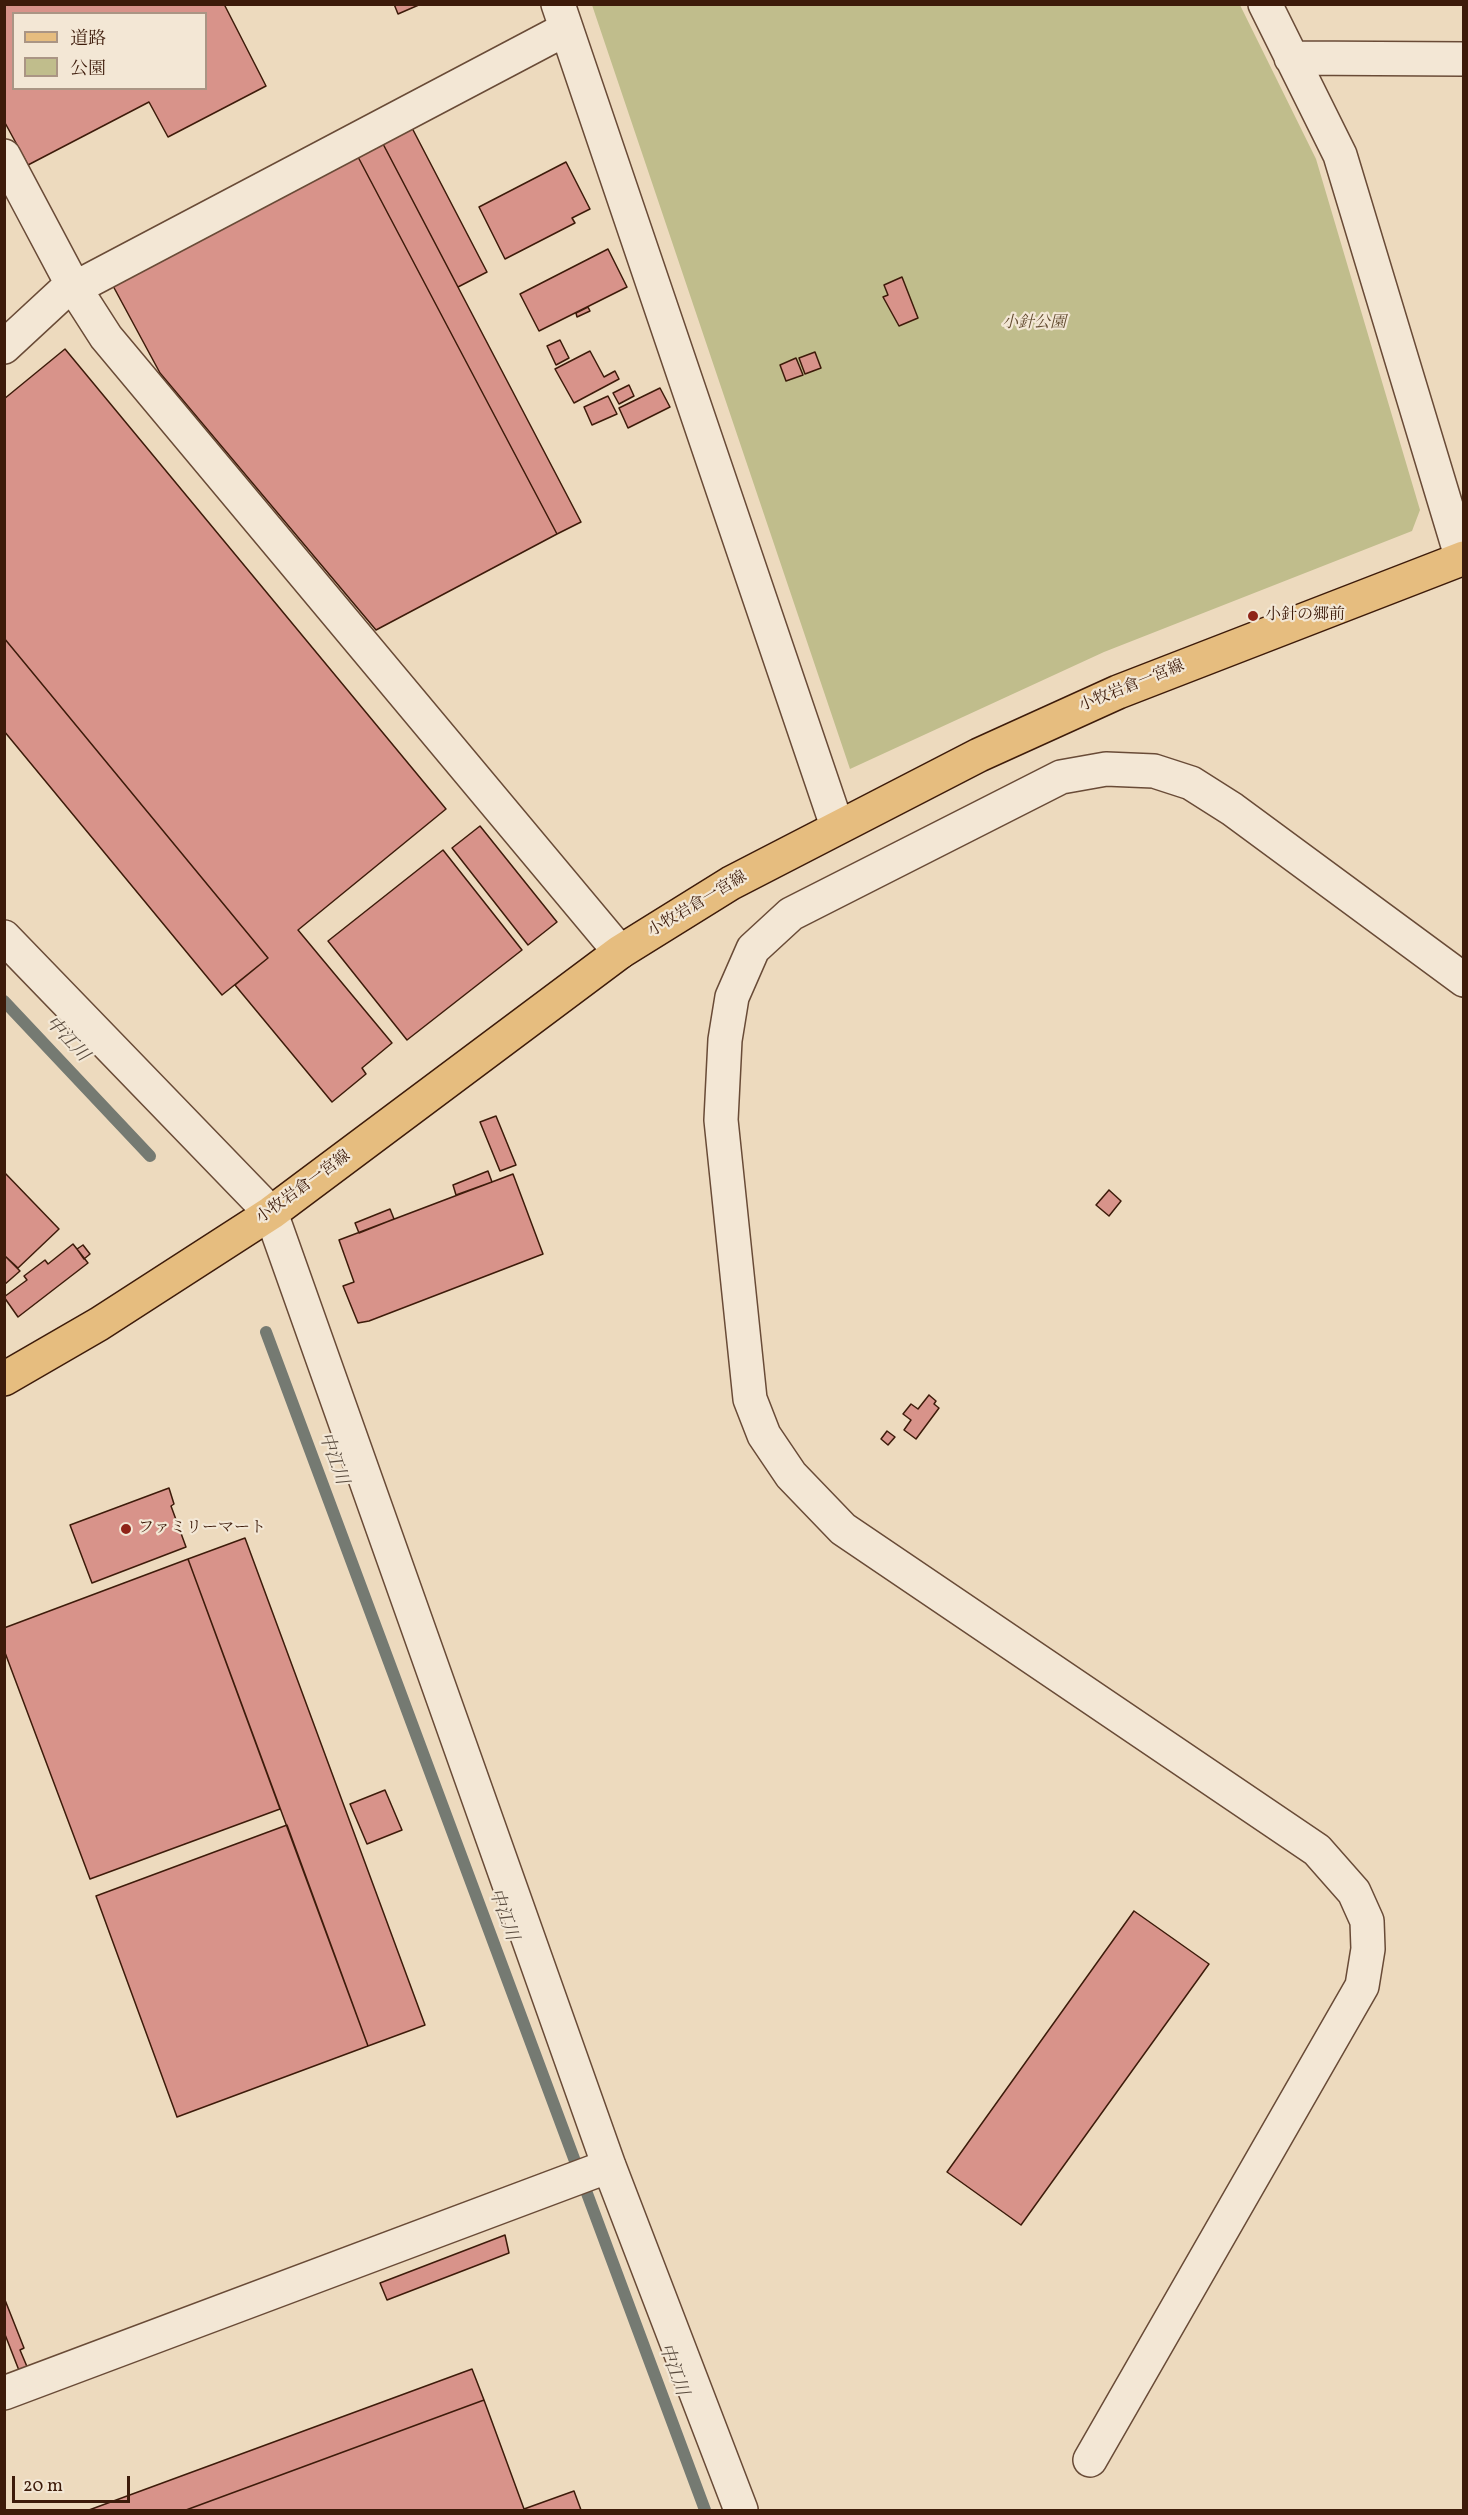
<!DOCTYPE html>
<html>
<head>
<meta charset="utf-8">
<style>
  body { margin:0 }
  #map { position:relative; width:1468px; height:2515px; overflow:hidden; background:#eddabe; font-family:Vollkorn,"Noto Serif JP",serif }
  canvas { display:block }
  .frame { position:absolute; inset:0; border:6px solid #3d1b0a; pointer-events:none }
  .legend { position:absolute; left:12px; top:12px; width:195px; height:78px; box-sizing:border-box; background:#f3e7d5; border:2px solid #aa9584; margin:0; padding:8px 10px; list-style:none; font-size:18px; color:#3d1b0a }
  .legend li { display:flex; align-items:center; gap:12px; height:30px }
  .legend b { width:30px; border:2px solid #aa9584 }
  .scale { position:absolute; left:12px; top:2476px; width:118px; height:27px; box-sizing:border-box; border:3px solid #3d1b0a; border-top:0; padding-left:8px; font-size:18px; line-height:21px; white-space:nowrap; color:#3d1b0a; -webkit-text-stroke:4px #f3e7d5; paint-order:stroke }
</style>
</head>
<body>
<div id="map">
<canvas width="1468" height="2515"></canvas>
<div class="frame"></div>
<ul class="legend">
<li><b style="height:8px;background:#e6bd7f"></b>道路</li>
<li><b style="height:16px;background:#c0bd8c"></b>公園</li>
</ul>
<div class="scale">20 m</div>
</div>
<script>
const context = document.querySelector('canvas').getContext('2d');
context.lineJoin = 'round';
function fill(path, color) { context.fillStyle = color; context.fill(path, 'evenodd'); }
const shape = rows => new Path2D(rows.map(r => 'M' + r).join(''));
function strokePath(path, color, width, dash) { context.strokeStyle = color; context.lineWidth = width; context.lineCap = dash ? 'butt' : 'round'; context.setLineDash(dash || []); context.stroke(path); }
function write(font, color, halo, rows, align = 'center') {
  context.font = font + ' Vollkorn,"Noto Serif JP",serif'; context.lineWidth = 4.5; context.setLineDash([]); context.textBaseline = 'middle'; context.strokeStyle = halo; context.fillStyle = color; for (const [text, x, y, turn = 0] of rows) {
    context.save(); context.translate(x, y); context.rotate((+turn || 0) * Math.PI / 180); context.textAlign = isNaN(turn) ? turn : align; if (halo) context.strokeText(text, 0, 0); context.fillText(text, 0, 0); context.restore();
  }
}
const green = shape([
  [592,5,1240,5,1316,159,1420,510,1412,531,1104,652,850,769]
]);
const stream = shape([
  [4,1001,150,1156],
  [266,1332,705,2510]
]);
const building = shape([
  [4,4,224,4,266,86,168,137,149,102,28,165,4,121,4,4],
  [14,14,206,14,206,88,14,88,14,14],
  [394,4,421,4,398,14,394,4],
  [411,126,487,272,458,287,382,142,411,126],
  [382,142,581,522,557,534,357,155,382,142],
  [357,155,557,534,376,630,160,373,112,284,357,155],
  [566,162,590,209,572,218,575,223,505,259,479,207,566,162],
  [608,249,627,287,539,331,520,294,608,249],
  [902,277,918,318,899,326,883,297,888,295,884,285,902,277],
  [588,307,590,311,577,317,576,313,588,307],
  [560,340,569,358,556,365,547,346,560,340],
  [65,349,446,809,298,930,392,1043,362,1068,366,1074,332,1102,235,985,268,958,4,638,4,399,65,349],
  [590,351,604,377,615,371,619,379,574,403,555,369,590,351],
  [815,352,821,368,805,374,799,358,815,352],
  [796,358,803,375,786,381,780,365,796,358],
  [629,385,634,396,619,404,613,393,629,385],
  [660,388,670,407,628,428,619,408,660,388],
  [608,396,617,414,592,425,584,407,608,396],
  [4,638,268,958,222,995,4,731,4,638],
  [480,826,557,922,528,945,452,848,480,826],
  [443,850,522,950,407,1040,328,941,443,850],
  [496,1116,516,1165,500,1171,480,1122,496,1116],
  [488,1171,492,1182,456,1195,453,1185,488,1171],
  [4,1172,59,1229,18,1268,4,1255,4,1172],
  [513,1174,543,1254,369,1321,358,1323,343,1286,354,1282,339,1240,513,1174],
  [1109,1190,1121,1201,1109,1216,1096,1205,1109,1190],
  [390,1209,394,1219,359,1233,355,1223,390,1209],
  [73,1244,88,1263,18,1317,4,1297,27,1280,24,1276,45,1260,48,1264,73,1244],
  [83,1245,90,1254,84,1259,77,1249,83,1245],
  [4,1255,20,1271,4,1285,4,1255],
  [929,1395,936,1401,934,1404,939,1408,916,1439,904,1430,911,1420,903,1414,911,1404,918,1409,929,1395],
  [887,1431,895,1437,888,1445,881,1439,887,1431],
  [169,1488,174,1504,171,1506,186,1547,92,1583,70,1525,169,1488],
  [245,1538,425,2025,368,2046,188,1559,245,1538],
  [188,1559,280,1809,90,1879,4,1650,4,1628,188,1559],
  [385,1790,402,1830,367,1844,350,1804,385,1790],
  [287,1825,368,2046,177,2117,96,1896,287,1825],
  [1134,1911,1209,1964,1021,2225,947,2172,1134,1911],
  [505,2235,509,2253,387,2300,380,2283,505,2235],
  [5,2300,24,2348,20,2350,28,2369,20,2373,4,2332,5,2300],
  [472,2369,484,2400,186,2510,89,2510,472,2369],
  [484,2400,524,2509,574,2491,581,2510,186,2510,484,2400]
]);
const minor = shape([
  [558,4,837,826],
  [1265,4,1340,155,1462,559],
  [1291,58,1464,59],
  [4,156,72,284,106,337,620,952],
  [75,288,566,29],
  [4,347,72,284],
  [4,937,271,1213,609,2166,741,2510],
  [4,2393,609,2166],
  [1090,2460,1362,1986,1368,1949,1367,1921,1354,1892,1317,1850,843,1529,791,1475,764,1435,750,1399,721,1120,725,1040,732,997,753,949,791,914,1061,777,1106,769,1154,771,1191,783,1232,809,1464,980]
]);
const major = shape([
  [4,1379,99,1324,271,1213,620,952,731,883,979,755,1118,692,1464,558]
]);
const markers = [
  [1253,616,6,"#8f2418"],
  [126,1529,6,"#8f2418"]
];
const parkNames = [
  ["小針公園",1034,324]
];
const poiNames = [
  ["小針の郷前",1265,616],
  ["ファミリーマート",138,1529]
];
const streetNames = [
  ["小牧岩倉一宮線",1132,687,-22],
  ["小牧岩倉一宮線",698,905,-31],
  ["小牧岩倉一宮線",304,1188,-36]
];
const waterNames = [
  ["中江川",66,1040,47],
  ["中江川",332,1459,70],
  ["中江川",502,1915,70],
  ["中江川",672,2370,70]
];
fill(green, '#c0bd8c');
strokePath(stream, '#757a72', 12);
fill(building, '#d8938a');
strokePath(building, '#3d1b0a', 1.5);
strokePath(minor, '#694b37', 36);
strokePath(major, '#3d1b0a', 36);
strokePath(minor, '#f3e7d5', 33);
strokePath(major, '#e6bd7f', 33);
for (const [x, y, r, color] of markers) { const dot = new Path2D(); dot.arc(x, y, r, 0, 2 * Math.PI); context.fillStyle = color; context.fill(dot); strokePath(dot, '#f3e7d5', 2); }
write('italic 16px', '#644c31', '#f3e7d5', parkNames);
write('16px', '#3d1b0a', '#f3e7d5', poiNames, 'left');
write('16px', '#3d1b0a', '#f3e7d5', streetNames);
write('italic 18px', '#594b3e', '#f3e7d5', waterNames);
</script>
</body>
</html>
